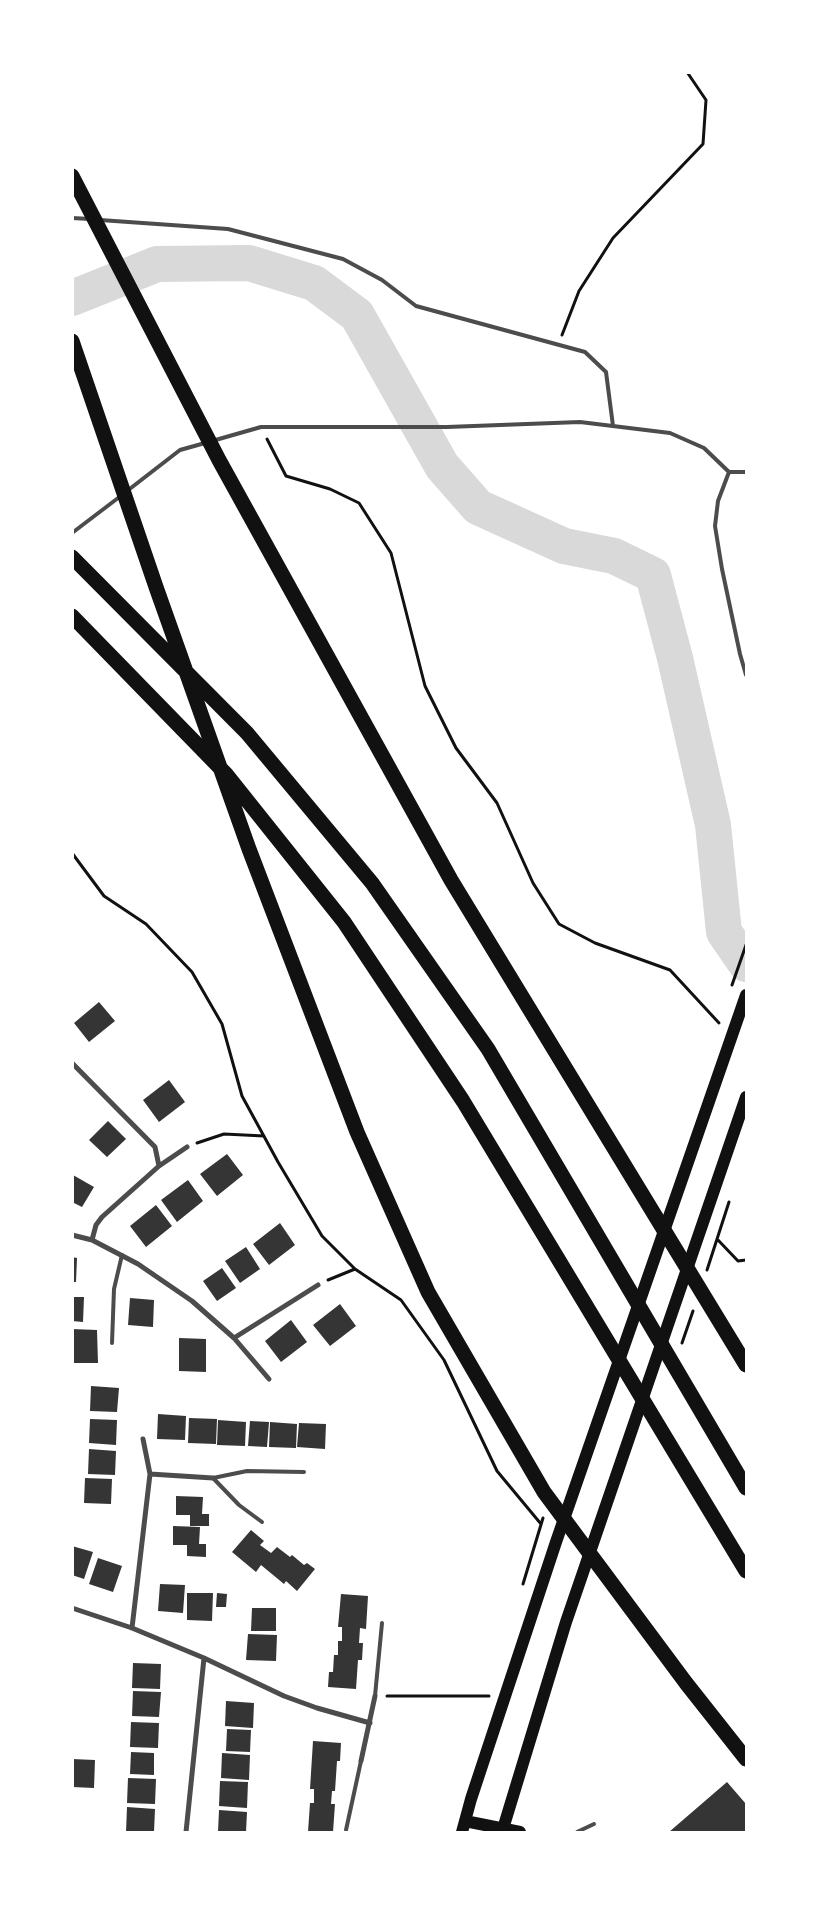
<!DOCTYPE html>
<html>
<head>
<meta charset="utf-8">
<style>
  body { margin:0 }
  #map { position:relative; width:819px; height:1905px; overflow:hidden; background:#fff; font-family:"Titillium Web",sans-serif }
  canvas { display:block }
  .frame { position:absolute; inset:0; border:74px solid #fff; pointer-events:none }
</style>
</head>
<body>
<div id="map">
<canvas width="819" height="1905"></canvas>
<div class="frame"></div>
</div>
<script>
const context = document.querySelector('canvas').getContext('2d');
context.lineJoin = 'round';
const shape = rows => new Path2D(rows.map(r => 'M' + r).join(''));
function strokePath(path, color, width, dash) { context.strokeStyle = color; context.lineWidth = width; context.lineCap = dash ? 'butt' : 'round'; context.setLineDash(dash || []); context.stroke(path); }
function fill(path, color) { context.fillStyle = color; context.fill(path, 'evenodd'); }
const river = shape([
  [72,298,157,264,249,263,314,283,357,315,442,466,478,507,564,546,614,556,653,575,675,658,713,825,724,932,746,964]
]);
const building = shape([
  [99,1002,115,1021,89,1042,74,1023],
  [169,1080,185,1102,159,1122,143,1100],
  [108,1121,126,1139,107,1157,89,1140],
  [227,1154,243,1175,217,1196,200,1174],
  [73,1175,94,1187,82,1207,72,1202],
  [188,1180,203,1201,177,1222,161,1200],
  [156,1205,172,1226,146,1247,130,1226],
  [280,1223,295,1245,269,1265,253,1244],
  [246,1247,260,1269,240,1283,225,1261],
  [72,1257,77,1258,76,1282,72,1282],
  [222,1268,236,1288,217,1301,203,1281],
  [72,1297,84,1297,83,1322,72,1321],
  [130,1298,154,1300,153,1327,128,1325],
  [340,1304,356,1326,330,1346,313,1325],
  [291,1320,307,1342,281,1362,265,1341],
  [72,1329,97,1330,98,1363,72,1363],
  [179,1338,206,1339,206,1372,179,1371],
  [91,1386,119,1388,117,1412,90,1411],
  [158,1414,186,1416,185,1440,157,1439],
  [189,1418,217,1419,216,1444,188,1443],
  [90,1419,117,1420,116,1445,89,1443],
  [218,1420,246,1422,245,1446,217,1445],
  [250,1421,269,1422,267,1447,248,1446],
  [270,1422,297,1424,296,1448,269,1447],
  [299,1423,326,1424,325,1449,297,1447],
  [89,1449,116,1451,115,1475,88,1474],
  [85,1478,112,1479,111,1504,84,1503],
  [176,1496,203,1497,202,1514,209,1514,209,1526,190,1526,190,1515,176,1515],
  [173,1526,200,1527,199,1544,206,1544,206,1557,187,1556,187,1545,173,1545],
  [251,1530,264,1541,260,1545,271,1553,277,1547,290,1557,292,1555,304,1565,307,1563,315,1569,297,1591,286,1581,284,1584,261,1565,256,1572,232,1552],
  [72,1546,93,1552,84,1579,72,1575],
  [98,1558,122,1566,113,1592,89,1584],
  [160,1584,185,1585,183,1613,158,1611],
  [187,1593,213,1593,212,1621,187,1620],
  [217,1593,227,1594,226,1607,216,1607],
  [341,1594,368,1596,366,1629,360,1628,359,1643,363,1643,362,1660,358,1660,356,1689,328,1687,329,1672,333,1672,334,1655,338,1655,338,1641,342,1641,342,1627,338,1627],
  [252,1608,276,1608,276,1631,251,1631],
  [248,1634,277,1635,276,1661,246,1660],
  [133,1663,161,1664,160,1689,132,1688],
  [133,1691,161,1692,159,1717,132,1716],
  [226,1701,254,1703,253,1728,225,1726],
  [131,1722,159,1723,158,1748,130,1747],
  [227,1729,251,1730,250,1752,226,1751],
  [313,1741,341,1743,340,1761,337,1761,335,1791,332,1791,331,1804,335,1804,333,1832,308,1832,310,1803,314,1803,314,1789,310,1789],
  [131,1752,154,1753,154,1775,130,1774],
  [222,1753,250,1755,249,1780,221,1778],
  [72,1759,95,1760,94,1788,72,1787],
  [128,1778,156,1779,155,1804,127,1803],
  [220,1781,248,1782,247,1808,219,1806],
  [727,1782,746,1804,746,1832,669,1832],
  [127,1807,155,1809,154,1832,126,1832],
  [219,1810,247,1812,246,1832,218,1832]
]);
const path = shape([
  [562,335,579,291,613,238,703,144,706,100,687,72],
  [267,439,286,476,330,489,359,503,391,553,425,686,456,748,497,803,533,883,559,924,595,943,670,970,719,1023],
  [72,853,104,896,146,924,192,972,222,1024,242,1096,278,1162,322,1236,355,1269,401,1300,444,1360,497,1471,541,1524],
  [732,985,746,945],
  [197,1143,224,1134,264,1136],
  [718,1240,738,1261,746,1260],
  [707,1270,729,1202],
  [328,1280,355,1269],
  [682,1343,693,1311],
  [523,1584,543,1518],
  [387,1696,489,1696]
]);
const service = shape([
  [72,218,90,219],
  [100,220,228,229,343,259,382,280,416,306,585,352,606,372,613,426],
  [212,441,261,427,447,427,580,422,670,433,704,448,729,472,746,472],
  [729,472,718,501,715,526,722,569,740,654,746,675],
  [127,491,180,450,205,443],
  [72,533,122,495],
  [112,1343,114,1289,122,1255],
  [262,1522,239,1505,213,1478,247,1471,304,1472],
  [375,1696,382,1623],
  [346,1830,361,1761],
  [577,1832,594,1824]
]);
const minor = shape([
  [72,1063,155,1147,159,1166],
  [72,1235,92,1240,138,1264,192,1301,234,1338,269,1379],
  [92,1240,96,1225,102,1217,159,1166,187,1147],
  [234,1338,318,1285],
  [150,1474,213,1478],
  [72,1608,132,1628,204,1658,284,1696,317,1708,370,1723],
  [132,1628,150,1474,143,1439],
  [361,1761,375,1696],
  [186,1832,204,1658]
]);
const primary = shape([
  [465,1821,520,1832],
  [462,1832,471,1799,556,1542,746,995],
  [502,1832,566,1622,746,1097]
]);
const motorway = shape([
  [72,176,219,460,451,880,746,1365],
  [72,341,156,587,249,849,357,1132,428,1292,544,1492,686,1683,746,1759],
  [72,557,247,733,372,883,488,1049,746,1488],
  [72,616,226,774,344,922,463,1101,746,1571]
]);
strokePath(river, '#d9d9d9', 36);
fill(building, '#353535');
strokePath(path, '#111', 3);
strokePath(service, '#4c4c4c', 4);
strokePath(minor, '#4c4c4c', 5);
strokePath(primary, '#111', 12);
strokePath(motorway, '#111', 15);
</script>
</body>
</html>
